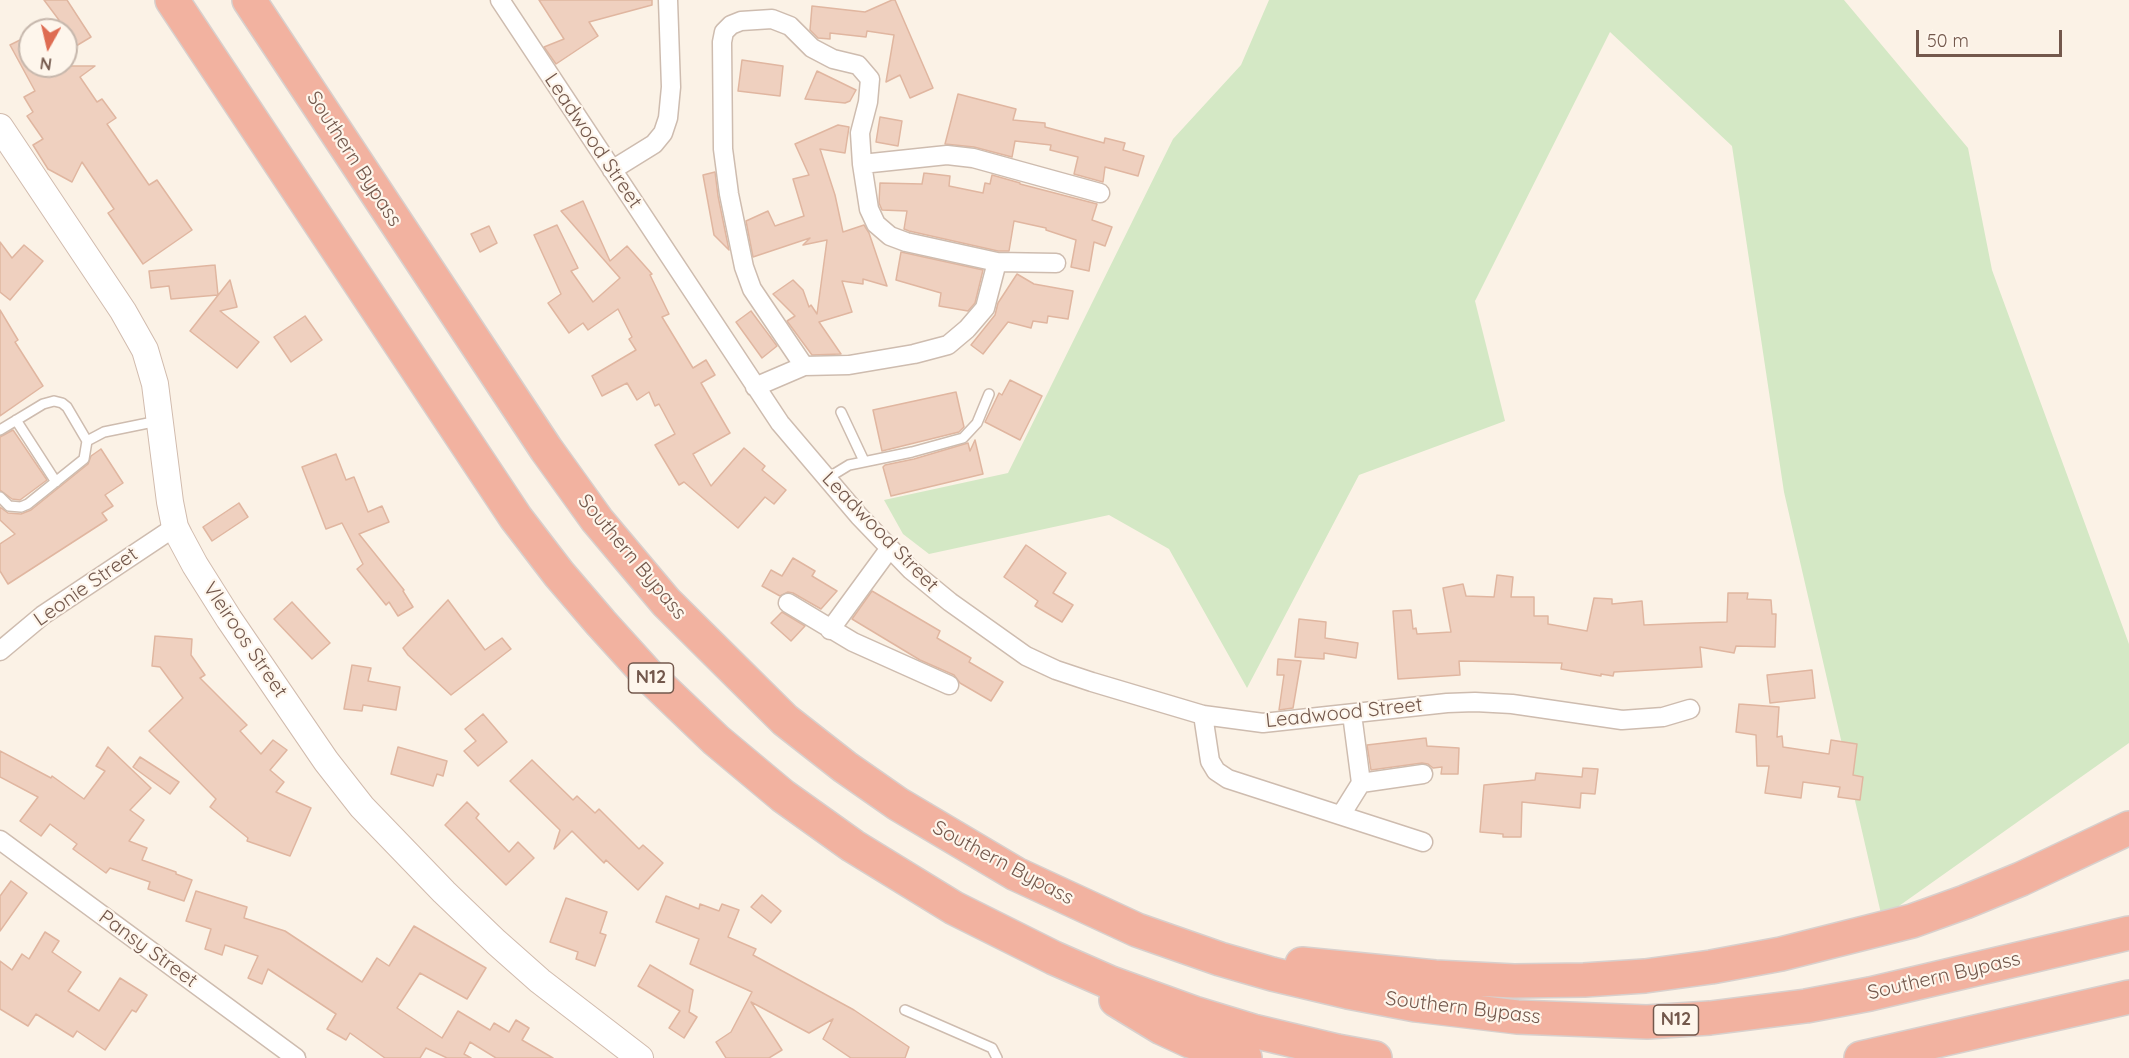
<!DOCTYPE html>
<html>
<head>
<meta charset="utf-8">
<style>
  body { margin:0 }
  #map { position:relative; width:2129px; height:1058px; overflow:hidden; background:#fbf2e6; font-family:Quicksand,sans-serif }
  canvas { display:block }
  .north { position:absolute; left:18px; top:18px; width:60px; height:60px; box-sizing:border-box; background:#fef6ec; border:2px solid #c6b7ac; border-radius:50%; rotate:188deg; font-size:16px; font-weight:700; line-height:24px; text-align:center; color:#73584c }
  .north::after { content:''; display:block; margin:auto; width:21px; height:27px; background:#de6c52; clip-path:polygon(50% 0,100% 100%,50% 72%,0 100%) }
  .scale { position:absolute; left:1916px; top:30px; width:146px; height:27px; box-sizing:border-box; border:3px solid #73584c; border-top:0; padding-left:8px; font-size:18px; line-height:21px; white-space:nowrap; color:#73584c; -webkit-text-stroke:4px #fef6ec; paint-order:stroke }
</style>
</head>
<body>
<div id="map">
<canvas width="2129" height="1058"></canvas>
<div class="north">N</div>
<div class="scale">50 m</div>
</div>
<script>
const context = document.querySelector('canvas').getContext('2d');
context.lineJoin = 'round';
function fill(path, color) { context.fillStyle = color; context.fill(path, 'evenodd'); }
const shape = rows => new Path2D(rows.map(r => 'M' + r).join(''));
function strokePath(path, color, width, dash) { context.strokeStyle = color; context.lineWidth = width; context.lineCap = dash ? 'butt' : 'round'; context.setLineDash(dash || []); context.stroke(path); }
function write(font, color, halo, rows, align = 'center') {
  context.font = font + ' Quicksand,sans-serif'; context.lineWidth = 4.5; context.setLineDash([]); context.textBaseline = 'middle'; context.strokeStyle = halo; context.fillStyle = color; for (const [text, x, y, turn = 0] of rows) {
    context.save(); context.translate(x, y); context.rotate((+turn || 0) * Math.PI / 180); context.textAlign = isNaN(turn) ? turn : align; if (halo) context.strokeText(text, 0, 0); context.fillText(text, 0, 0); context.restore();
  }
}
const green = shape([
  [1269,0,1844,0,1968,148,1992,270,2129,644,2129,743,1882,918,1784,492,1732,146,1610,32,1475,301,1505,421,1359,475,1247,688,1169,549,1109,515,929,554,903,534,884,500,1008,473,1173,139,1241,65]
]);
const building = shape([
  [44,0,67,0,91,37,66,52,66,30,39,30,59,20,44,0],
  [539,0,652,0,652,5,589,22,598,36,556,64,544,47,564,39,539,0],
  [892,0,895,0,933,88,910,98,900,75,886,82,894,35,867,31,866,37,830,33,830,39,818,38,810,30,812,6,865,12,892,0],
  [30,35,30,66,95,66,80,77,97,102,102,99,116,118,107,124,149,185,157,180,192,230,143,264,108,213,114,209,82,162,72,182,48,169,33,145,43,139,27,116,33,112,24,97,35,91,10,45,30,35],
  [742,60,783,66,780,96,738,91,742,60],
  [817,71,856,90,850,101,845,103,805,99,817,71],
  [958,94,1016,109,1013,120,1045,123,1045,127,1104,143,1105,138,1125,143,1123,150,1144,156,1138,176,1105,167,1103,182,1074,174,1078,157,1050,150,1051,145,1015,141,1012,157,974,147,945,144,958,94],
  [880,117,902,121,898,146,876,142,880,117],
  [838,125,849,127,845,153,820,149,835,195,843,232,864,225,869,233,887,286,863,279,863,284,842,281,852,312,819,322,841,354,812,355,787,321,795,316,773,294,793,280,803,290,809,307,811,305,817,314,827,240,803,245,810,238,753,257,746,221,768,211,775,226,804,216,793,179,809,175,795,144,838,125],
  [715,172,718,196,729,250,714,235,703,175,715,172],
  [924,173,950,176,949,186,983,193,985,183,990,184,992,175,1020,183,1020,184,1097,204,1092,220,1112,227,1105,246,1094,242,1089,271,1071,267,1076,240,1046,230,1046,228,1014,221,1009,251,998,251,909,231,904,229,907,211,882,210,879,203,880,183,922,184,924,173],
  [583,201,610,261,627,246,652,274,650,275,669,314,662,317,693,368,706,360,715,375,701,383,730,433,693,454,711,486,744,448,765,466,762,470,786,490,774,504,765,497,738,528,684,482,679,485,655,445,675,434,659,404,655,406,649,392,637,400,627,383,602,396,592,376,636,350,629,339,632,337,618,309,588,330,583,323,569,333,548,303,561,294,534,235,557,225,578,268,571,271,593,302,620,278,561,211,583,201],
  [489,226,497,243,480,252,471,234,489,226],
  [0,242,12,258,24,245,43,261,10,300,0,292,0,242],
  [901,252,983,270,975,303,968,311,939,306,941,293,896,280,901,252],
  [215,265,218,295,171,299,169,286,151,288,149,271,215,265],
  [1017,274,1034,284,1073,291,1068,319,1048,316,1047,323,1033,321,1031,328,1008,322,983,354,971,345,995,315,998,303,1017,274],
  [230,280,237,307,220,311,259,342,237,368,190,331,230,280],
  [0,310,18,340,15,342,43,386,0,416,0,310],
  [751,311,777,346,762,358,736,322,751,311],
  [305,316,322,340,291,362,274,337,305,316],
  [1010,380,1042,396,1020,440,985,422,999,393,1002,395,1010,380],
  [956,392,964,427,959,432,882,451,873,410,956,392],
  [13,430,47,480,20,500,12,499,0,490,0,437,13,430],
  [975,440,983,474,891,496,883,467,885,465,914,459,968,443,970,451,975,440],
  [101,449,123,483,105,495,113,506,102,513,107,520,8,584,0,571,0,544,15,534,0,520,0,507,8,513,21,514,31,510,88,464,91,456,101,449],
  [336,454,346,480,354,477,368,512,382,506,389,522,359,534,404,590,403,591,413,607,398,616,389,602,386,605,357,569,363,564,342,523,326,529,302,467,336,454],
  [239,503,248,517,212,541,203,527,239,503],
  [1026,545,1066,573,1053,593,1073,605,1062,622,1035,606,1038,601,1004,577,1026,545],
  [793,558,815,571,812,576,837,591,821,609,793,593,788,592,780,596,762,586,771,570,782,576,793,558],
  [1497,575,1513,577,1511,597,1534,597,1534,616,1548,616,1548,624,1587,631,1594,598,1612,599,1612,604,1642,601,1644,625,1693,623,1727,622,1728,593,1748,593,1747,599,1771,600,1772,614,1776,614,1775,647,1736,646,1734,653,1700,647,1702,667,1614,672,1613,676,1601,674,1601,676,1561,669,1562,663,1459,661,1460,675,1398,679,1393,611,1411,610,1413,629,1416,628,1417,634,1451,632,1443,588,1463,584,1466,596,1494,597,1497,575],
  [872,591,940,631,937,638,971,658,969,662,1003,682,991,701,960,683,954,675,920,660,852,619,872,591],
  [448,600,485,650,502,638,511,649,451,695,408,655,403,648,448,600],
  [292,602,330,643,312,659,274,619,292,602],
  [782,612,805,626,791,641,771,623,782,612],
  [1299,619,1326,622,1325,638,1358,643,1356,658,1324,653,1324,659,1295,657,1299,619],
  [155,636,192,639,191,655,205,675,200,678,247,725,240,731,261,754,273,740,287,750,270,770,284,782,276,792,311,808,290,856,247,841,248,838,210,807,216,799,149,731,183,698,160,667,152,666,155,636],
  [1278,659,1301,661,1293,708,1279,710,1284,675,1277,675,1278,659],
  [352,665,371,668,368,681,400,687,396,710,363,705,362,711,344,709,352,665],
  [1812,670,1815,698,1770,703,1767,675,1812,670],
  [1739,704,1779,707,1777,737,1782,736,1783,747,1829,754,1831,740,1857,744,1853,775,1863,777,1860,800,1838,797,1840,787,1803,782,1801,798,1765,793,1769,766,1757,766,1756,735,1736,732,1739,704],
  [483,714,507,742,478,766,464,751,476,741,465,729,483,714],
  [1426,738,1427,746,1459,748,1458,774,1441,774,1442,767,1433,768,1428,764,1422,763,1371,770,1367,745,1426,738],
  [108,747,151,788,130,810,144,820,129,841,147,848,142,860,176,872,176,874,192,880,184,901,148,889,150,882,110,868,106,873,73,849,77,844,50,824,41,836,20,821,38,797,0,777,0,751,51,778,52,776,84,799,105,771,96,766,108,747],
  [398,747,447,761,443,776,437,774,433,786,391,774,398,747],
  [140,757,179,782,170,794,133,767,140,757],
  [532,760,573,800,577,796,595,813,599,809,639,849,643,845,663,863,638,890,606,860,604,863,572,831,554,849,560,830,510,781,532,760],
  [1583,768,1598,769,1595,794,1581,793,1580,808,1522,802,1521,837,1503,837,1503,834,1480,832,1484,785,1535,780,1536,773,1582,777,1583,768],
  [467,802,479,814,476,818,509,852,518,842,534,858,506,885,445,825,467,802],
  [11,881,27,893,0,931,0,896,11,881],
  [196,891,247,907,244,918,285,931,362,982,377,958,389,966,414,926,486,968,467,999,420,973,397,1008,442,1038,458,1011,490,1030,494,1023,509,1032,516,1020,529,1028,522,1040,553,1058,496,1058,470,1042,464,1054,471,1058,447,1058,426,1048,420,1058,385,1058,350,1033,346,1040,327,1029,336,1014,268,969,262,984,248,978,258,956,225,945,222,955,205,949,211,929,186,921,196,891],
  [762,895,781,911,771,923,751,907,762,895],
  [666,896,699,909,700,904,719,911,722,904,739,910,728,937,756,949,753,955,854,1010,909,1047,905,1058,851,1058,823,1039,833,1019,809,1033,751,1002,782,1050,769,1058,726,1058,716,1042,731,1032,752,992,690,964,699,939,656,922,666,896],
  [566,898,607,912,600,933,606,935,595,966,576,959,578,952,550,942,566,898],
  [45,932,59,941,52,952,81,972,68,991,99,1011,120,978,147,995,136,1012,132,1010,105,1050,77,1031,73,1037,36,1014,28,1026,0,1009,0,961,12,970,22,954,29,959,45,932],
  [650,965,693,990,689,1012,697,1017,684,1038,669,1028,680,1011,638,986,650,965]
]);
const lane = shape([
  [841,412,864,461],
  [16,420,56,482],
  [0,430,43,404,54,401,62,403,67,407,87,441,104,432,158,421],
  [826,479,849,465,912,452,963,438,977,423,989,394],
  [0,497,9,506,21,507,28,504,84,459,87,441],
  [905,1010,992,1048,997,1058]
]);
const street = shape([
  [500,0,780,423,859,516,911,570,950,602,1026,656,1056,670,1092,682,1203,715,1263,723,1447,703,1475,702,1512,704,1622,720,1663,717,1690,709],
  [862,164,947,155,973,158,1100,193],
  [612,170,654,144,663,133,668,118,671,87,668,0],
  [804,366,752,289,744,267,729,194,723,149,722,42,724,32,731,25,741,21,772,19,790,26,812,48,833,59,858,65,870,79,868,102,860,133,862,164,869,209,876,224,890,236,906,242,997,262,1056,263],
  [755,387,804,366,849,365,914,354,948,345,967,329,985,308,997,262],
  [788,603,853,642,949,685],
  [830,630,890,548],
  [0,651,43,615,175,527],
  [1352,714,1361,783],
  [1203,715,1210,761,1216,771,1228,779,1423,842],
  [1341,815,1361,783,1423,774],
  [0,840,296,1058]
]);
const secondary = shape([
  [0,127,123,311,145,350,155,384,170,502,175,527,180,537,195,565,229,619,326,761,362,807,444,892,496,942,540,981,640,1058]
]);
const highway = shape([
  [172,0,516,518,559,574,601,623,649,676,716,740,783,796,853,846,954,908,1054,958,1111,983,1194,1013,1253,1031,1337,1051,1375,1058],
  [249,0,546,449,597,520,666,602,785,720,845,767,898,804,1016,874,1137,930,1220,959,1272,974,1348,992,1416,1005,1517,1017,1647,1022,1710,1018,1806,1006,1870,994,2129,933],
  [1302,964,1435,977,1514,981,1584,980,1645,976,1711,967,1781,954,1912,921,1965,902,2021,879,2129,828],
  [1116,1000,1162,1028,1190,1041,1245,1058],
  [1861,1058,2129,997]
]);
const shields = [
  [651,678,45],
  [1676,1020,45]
];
const shieldNames = [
  ["N12",651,678],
  ["N12",1676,1020]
];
const streetNames = [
  ["Leadwood Street",593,141,56],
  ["Southern Bypass",354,159,57],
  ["Leadwood Street",880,532,46],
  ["Southern Bypass",632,557,50],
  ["Leonie Street",86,587,-35],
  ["Vleiroos Street",245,640,56],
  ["Leadwood Street",1344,713,-6],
  ["Southern Bypass",1003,863,28],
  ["Pansy Street",148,949,36],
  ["Southern Bypass",1944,976,-13],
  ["Southern Bypass",1463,1008,7]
];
fill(green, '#d4e8c5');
fill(building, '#efd0bf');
strokePath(building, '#e0b6a0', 1.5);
strokePath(lane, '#cebcaf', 12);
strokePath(street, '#cebcaf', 21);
strokePath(secondary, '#d1bbad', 28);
strokePath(highway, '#d8d0cd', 36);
strokePath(lane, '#fff', 9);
strokePath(street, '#fff', 18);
strokePath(secondary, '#fff', 26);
strokePath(highway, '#f2b2a0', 33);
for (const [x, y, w] of shields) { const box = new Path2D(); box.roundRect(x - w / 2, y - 15, w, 30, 4.5); context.fillStyle = '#fef6ec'; context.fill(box); strokePath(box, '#73584c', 1.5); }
write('bold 18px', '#73584c', null, shieldNames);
write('20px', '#73584c', '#fef6ec', streetNames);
</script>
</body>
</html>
